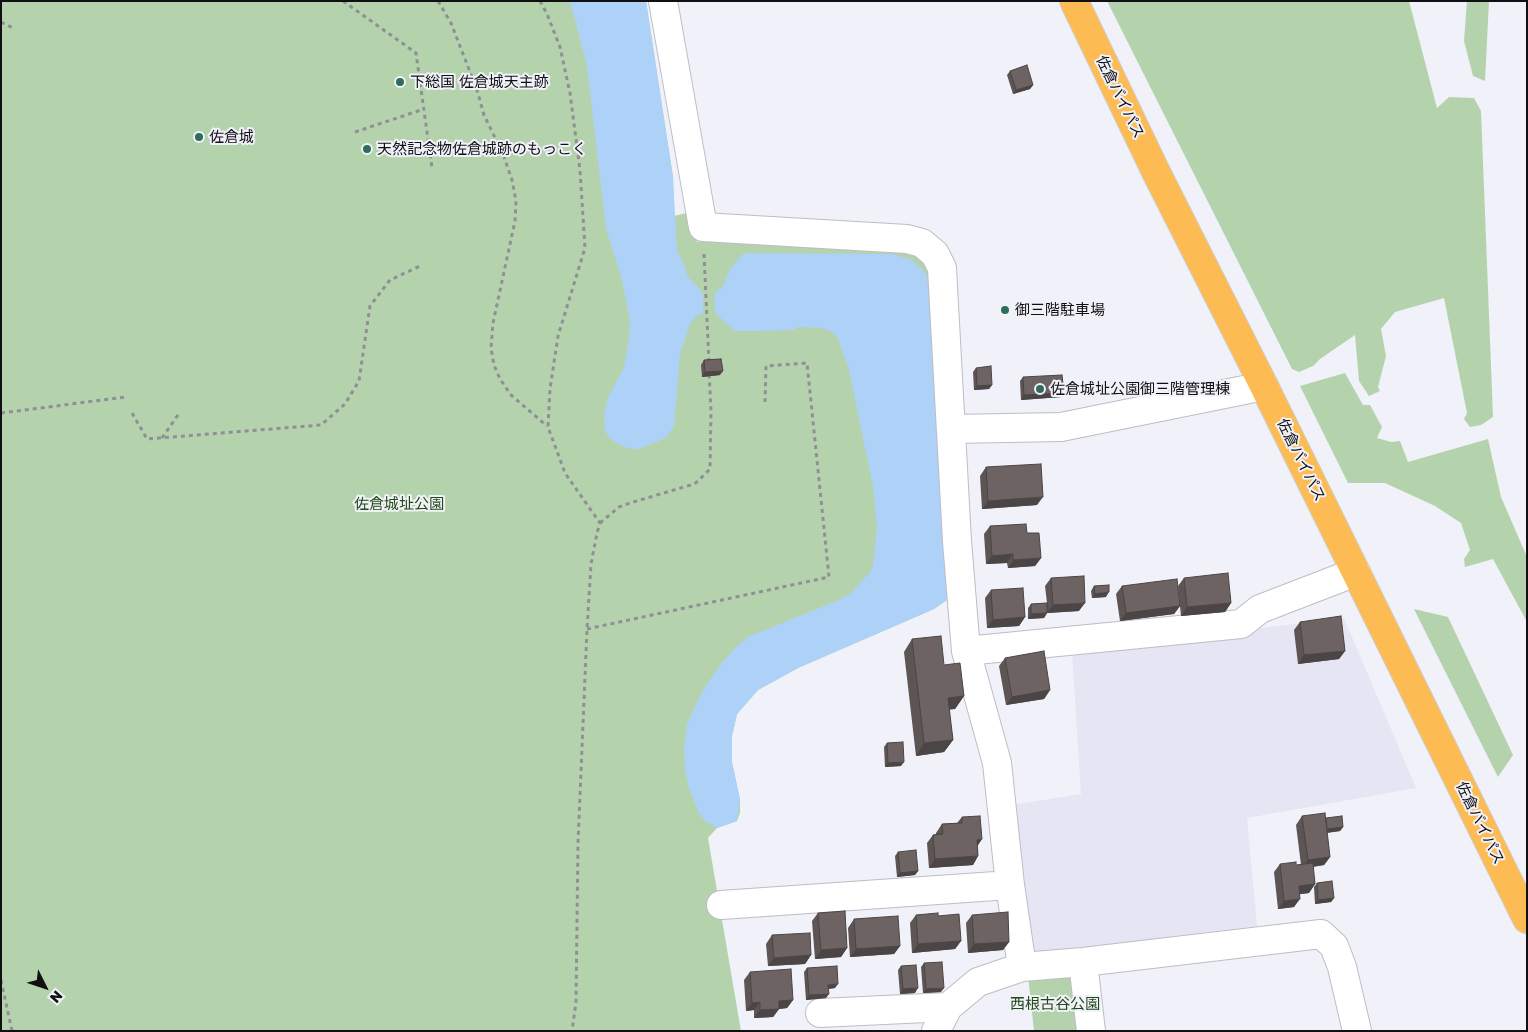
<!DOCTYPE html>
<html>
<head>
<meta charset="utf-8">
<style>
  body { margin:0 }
  #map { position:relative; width:1528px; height:1032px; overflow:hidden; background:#f1f1f9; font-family:"Golos Text",sans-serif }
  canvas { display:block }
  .frame { position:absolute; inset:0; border:2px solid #101013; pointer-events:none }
  .north { position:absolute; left:20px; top:962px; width:50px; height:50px; -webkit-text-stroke:4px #f1f1f9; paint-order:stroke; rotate:131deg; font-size:14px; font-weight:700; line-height:20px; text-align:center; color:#101013 }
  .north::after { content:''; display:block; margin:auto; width:18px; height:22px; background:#101013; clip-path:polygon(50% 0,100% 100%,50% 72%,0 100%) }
</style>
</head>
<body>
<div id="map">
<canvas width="1528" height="1032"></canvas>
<div class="frame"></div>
<div class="north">N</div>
</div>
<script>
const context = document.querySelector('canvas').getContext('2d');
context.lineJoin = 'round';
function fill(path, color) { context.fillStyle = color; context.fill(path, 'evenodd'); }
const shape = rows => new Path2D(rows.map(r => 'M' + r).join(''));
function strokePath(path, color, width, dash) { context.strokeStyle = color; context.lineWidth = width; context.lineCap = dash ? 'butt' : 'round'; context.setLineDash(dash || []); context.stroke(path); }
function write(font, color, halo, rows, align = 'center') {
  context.font = font + ' "Golos Text","Noto Sans JP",sans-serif'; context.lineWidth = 4; context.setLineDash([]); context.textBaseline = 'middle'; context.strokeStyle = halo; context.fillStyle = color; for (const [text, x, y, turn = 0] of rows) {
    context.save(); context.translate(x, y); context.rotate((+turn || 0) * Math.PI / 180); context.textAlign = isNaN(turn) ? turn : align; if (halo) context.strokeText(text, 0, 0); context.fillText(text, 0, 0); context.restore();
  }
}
const built = shape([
  [1344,618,1416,788,1247,818,1257,926,1031,954,1012,805,1081,794,1072,651]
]);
const green = shape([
  [1,1,646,1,673,177,674,216,691,212,697,242,757,241,921,254,941,265,947,600,934,609,798,668,758,690,737,714,732,736,732,762,740,800,740,813,737,821,717,828,708,838,741,1031,1,1031],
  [1107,1,1409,1,1437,108,1449,97,1474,98,1481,111,1493,417,1481,425,1470,427,1464,419,1467,413,1444,298,1395,312,1381,329,1386,356,1378,387,1380,391,1369,396,1359,381,1355,335,1320,359,1313,366,1299,372,1292,369],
  [1467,1,1489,1,1485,81,1473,76,1464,41],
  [1345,373,1363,405,1370,405,1382,427,1377,438,1391,442,1400,441,1408,462,1488,439,1501,497,1527,557,1527,622,1493,559,1465,567,1464,559,1470,550,1461,523,1435,506,1385,483,1348,483,1300,386],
  [1414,609,1448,617,1513,755,1498,777],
  [1066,969,1077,977,1084,1031,1034,1031,1028,976]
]);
const water = shape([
  [569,1,646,1,673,177,677,252,682,259,688,277,703,293,703,314,697,315,690,324,680,354,674,426,666,438,638,449,630,449,615,442,609,437,605,431,604,414,608,398,624,367,629,340,630,320,621,276,606,229,587,66,573,11],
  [744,253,891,254,912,260,927,275,949,577,947,600,934,609,798,668,758,690,737,714,732,736,732,762,740,800,737,821,717,828,705,821,699,813,689,788,685,770,684,748,687,724,703,690,720,665,735,648,748,637,839,600,850,594,870,572,873,566,877,526,873,486,849,370,837,336,830,331,822,328,797,327,794,330,764,331,735,331,715,313,715,292,722,288,731,268]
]);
const path = shape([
  [343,1,416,53,432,168],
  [438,1,451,23,477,90,484,115,503,154,512,180,516,201,515,221,493,323,491,348,494,365,500,379,511,395,547,426],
  [540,1,547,14,560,47,570,93,580,170,585,248,558,336,550,389,548,427,565,473,600,523,597,533,591,564,587,629,578,843,576,1002,572,1031],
  [1,22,13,28],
  [355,132,424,109],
  [704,254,709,363],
  [1,413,126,397],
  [132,413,147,439,321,425,345,404,359,381,370,306,390,280,420,266],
  [162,438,180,412],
  [600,523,619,507,630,503,694,484,698,481,710,469,711,410,709,372],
  [587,629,829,577,807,363,766,366,765,402],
  [1,980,12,1031]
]);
const minor = shape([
  [663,1,703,227,907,239,922,243,935,254,942,268,957,541,966,651,997,763,1010,885,1022,967],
  [951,429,1061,427,1264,386],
  [966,651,1241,624,1260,609,1356,572],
  [721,905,1010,885],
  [1083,962,1091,1031],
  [820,1013,948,1007],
  [936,1031,948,1007,978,982,1022,967,1083,962,1321,934,1334,946,1342,967,1357,1031]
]);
const trunk = shape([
  [1074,1,1156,172,1264,386,1527,919]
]);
const wall = shape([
  [1010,71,1033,85,1030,89,1013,94,1007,75],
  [704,360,720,375,702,377,701,365],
  [976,368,992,385,989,389,974,390,973,372],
  [1023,377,1061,397,1021,400,1020,381],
  [986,467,1037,505,982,509,980,476],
  [990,526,1027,533,1041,558,1035,566,1008,568,1007,563,986,564,984,534],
  [1051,578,1079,611,1047,613,1044,618,1028,619,1028,608,1031,604,1047,603,1045,586],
  [1184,578,1231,603,1225,612,1181,616,1178,586],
  [1094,586,1106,597,1092,598,1091,591],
  [1122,586,1180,606,1174,614,1120,621,1116,594],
  [991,590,1025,617,1019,626,987,628,985,598],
  [1300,622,1345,651,1339,659,1298,664,1294,630],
  [912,639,944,665,964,696,955,709,949,709,953,740,944,752,916,756,904,652],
  [1005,658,1050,690,1044,699,1006,705,999,666],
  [887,743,901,766,885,767,884,747],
  [1302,816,1325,820,1326,818,1343,827,1340,831,1327,833,1330,857,1324,865,1313,867,1315,884,1309,893,1300,894,1294,907,1278,909,1274,872,1280,864,1296,865,1301,865,1296,825],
  [962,817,982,839,978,845,978,856,973,865,929,868,927,843,933,835,936,834,936,833,942,824,957,823],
  [898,852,918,871,915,875,897,877,895,856],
  [1317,883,1334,898,1331,902,1315,904,1314,887],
  [818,913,847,948,841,957,815,959,812,921],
  [916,915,938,916,961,941,955,949,912,953,910,923],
  [972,915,1009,942,1003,950,968,953,966,923],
  [854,919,900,946,894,954,850,957,848,928],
  [772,935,811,955,805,964,768,966,766,944],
  [924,963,941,992,923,993,921,967],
  [901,966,915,993,900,994,898,970],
  [807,968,835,988,829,989,826,998,806,1000,804,972],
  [750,972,793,1000,787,1008,779,1009,773,1017,754,1018,754,1010,746,1011,744,980]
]);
const shadedWall = shape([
  [1033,85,1030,89,1013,94,1016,90],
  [723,371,720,375,702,377,705,372],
  [992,385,989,389,974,390,977,386],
  [1064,393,1061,397,1021,400,1024,395],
  [1043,497,1037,505,982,509,988,501],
  [1013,554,1007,563,986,564,992,556],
  [1041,558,1035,566,1008,568,1013,560],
  [1109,592,1106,597,1092,598,1095,594],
  [1085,603,1079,611,1047,613,1053,605],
  [1231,603,1225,612,1181,616,1187,607],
  [1180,606,1174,614,1120,621,1126,613],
  [1047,613,1044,618,1028,619,1031,614],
  [1025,617,1019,626,987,628,993,620],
  [1345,651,1339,659,1298,664,1304,655],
  [1050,690,1044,699,1006,705,1012,697],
  [964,696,955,709,939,711,948,698],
  [953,740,944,752,916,756,924,743],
  [904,762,901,766,885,767,888,763],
  [1343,827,1340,831,1324,833,1327,829],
  [982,839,976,848,977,840],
  [978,856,973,865,929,868,935,859],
  [1330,857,1324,865,1302,868,1308,860],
  [918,871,915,875,897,877,900,873],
  [1315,884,1309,893,1293,895,1299,886],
  [1334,898,1331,902,1315,904,1318,900],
  [1300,899,1294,907,1278,909,1284,901],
  [961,941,955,949,912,953,918,944],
  [1009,942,1003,950,968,953,974,944],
  [900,946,894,954,850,957,856,949],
  [847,948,841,957,815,959,821,950],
  [811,955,805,964,768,966,774,958],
  [838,984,835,988,825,989,828,985],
  [918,988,915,993,900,994,903,989],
  [944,988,941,992,923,993,926,989],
  [829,994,826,998,806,1000,809,995],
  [793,1000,787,1008,779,1009,773,1017,754,1018,760,1010,779,1001],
  [760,1002,754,1010,746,1011,752,1003]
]);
const building = shape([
  [1027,65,1033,85,1016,90,1010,71,1027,65],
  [721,359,723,371,705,372,704,360,721,359],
  [991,366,992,385,977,386,976,368,991,366],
  [1062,375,1064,393,1024,395,1023,377,1062,375],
  [1041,464,1043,497,988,501,986,467,1041,464],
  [1026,524,1027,533,1039,533,1041,558,1013,560,1013,554,992,556,990,526,1026,524],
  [1228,573,1231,603,1187,607,1184,578,1228,573],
  [1084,576,1085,603,1053,605,1051,578,1084,576],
  [1177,579,1180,606,1126,613,1122,586,1177,579],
  [1109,585,1109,592,1095,594,1094,586,1109,585],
  [1023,588,1025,617,993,620,991,590,1023,588],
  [1047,603,1047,613,1031,614,1031,604,1047,603],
  [1341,616,1345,651,1304,655,1300,622,1341,616],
  [941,636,944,665,960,663,964,696,948,698,953,740,924,743,912,639,941,636],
  [1044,651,1050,690,1012,697,1005,658,1044,651],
  [903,742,904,762,888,763,887,743,903,742],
  [1325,813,1330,857,1308,860,1302,816,1325,813],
  [980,816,982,839,977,840,978,856,935,859,933,835,943,834,942,824,962,823,962,817,980,816],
  [1342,816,1343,827,1327,829,1326,818,1342,816],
  [916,850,918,871,900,873,898,852,916,850],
  [1296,862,1296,865,1313,863,1315,884,1299,886,1300,899,1284,901,1280,864,1296,862],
  [1332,881,1334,898,1318,900,1317,883,1332,881],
  [845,911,847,948,821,950,818,913,845,911],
  [1008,912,1009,942,974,944,972,915,1008,912],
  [938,913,938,916,959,914,961,941,918,944,916,915,938,913],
  [898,916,900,946,856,949,854,919,898,916],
  [810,933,811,955,774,958,772,935,810,933],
  [942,962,944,988,926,989,924,963,942,962],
  [916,965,918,988,903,989,901,966,916,965],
  [837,966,838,984,828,985,829,994,809,995,807,968,837,966],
  [791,969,793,1000,779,1001,779,1009,760,1010,760,1002,752,1003,750,972,791,969]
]);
const markers = [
  [400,82,5,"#2f6d5a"],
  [199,137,5,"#2f6d5a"],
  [367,149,5,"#2f6d5a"],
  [1005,310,5,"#2f6d5a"],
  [1040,389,5,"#2f6d5a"]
];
const poiNames = [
  ["下総国 佐倉城天主跡",410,82],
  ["佐倉城",209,137],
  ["天然記念物佐倉城跡のもっこく",377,149],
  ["御三階駐車場",1015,310],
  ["佐倉城址公園御三階管理棟",1050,389]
];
const streetNames = [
  ["佐倉バイパス",1120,97,64],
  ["佐倉バイパス",1301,460,64],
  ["佐倉バイパス",1480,823,64]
];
const parkNames = [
  ["佐倉城址公園",399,504],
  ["西根古谷公園",1055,1004]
];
fill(built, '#e5e5f3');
fill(green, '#b4d3ad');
fill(water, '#aed1f8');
strokePath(minor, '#bdbdc5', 30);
strokePath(trunk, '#cfcfd0', 30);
strokePath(path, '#8f8f95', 3, [4, 4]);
strokePath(minor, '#fff', 28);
strokePath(trunk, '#fcbc53', 28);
fill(wall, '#5d5554');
fill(shadedWall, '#4c4545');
fill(building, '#6c6362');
strokePath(building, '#4c4545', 1);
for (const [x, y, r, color] of markers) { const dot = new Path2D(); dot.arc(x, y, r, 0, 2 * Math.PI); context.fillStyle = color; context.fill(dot); strokePath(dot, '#f1f1f9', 2); }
write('15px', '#101013', '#f1f1f9', poiNames, 'left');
write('15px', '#101013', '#f1f1f9', streetNames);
write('15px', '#1f4a14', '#f1f1f9', parkNames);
</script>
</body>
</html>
